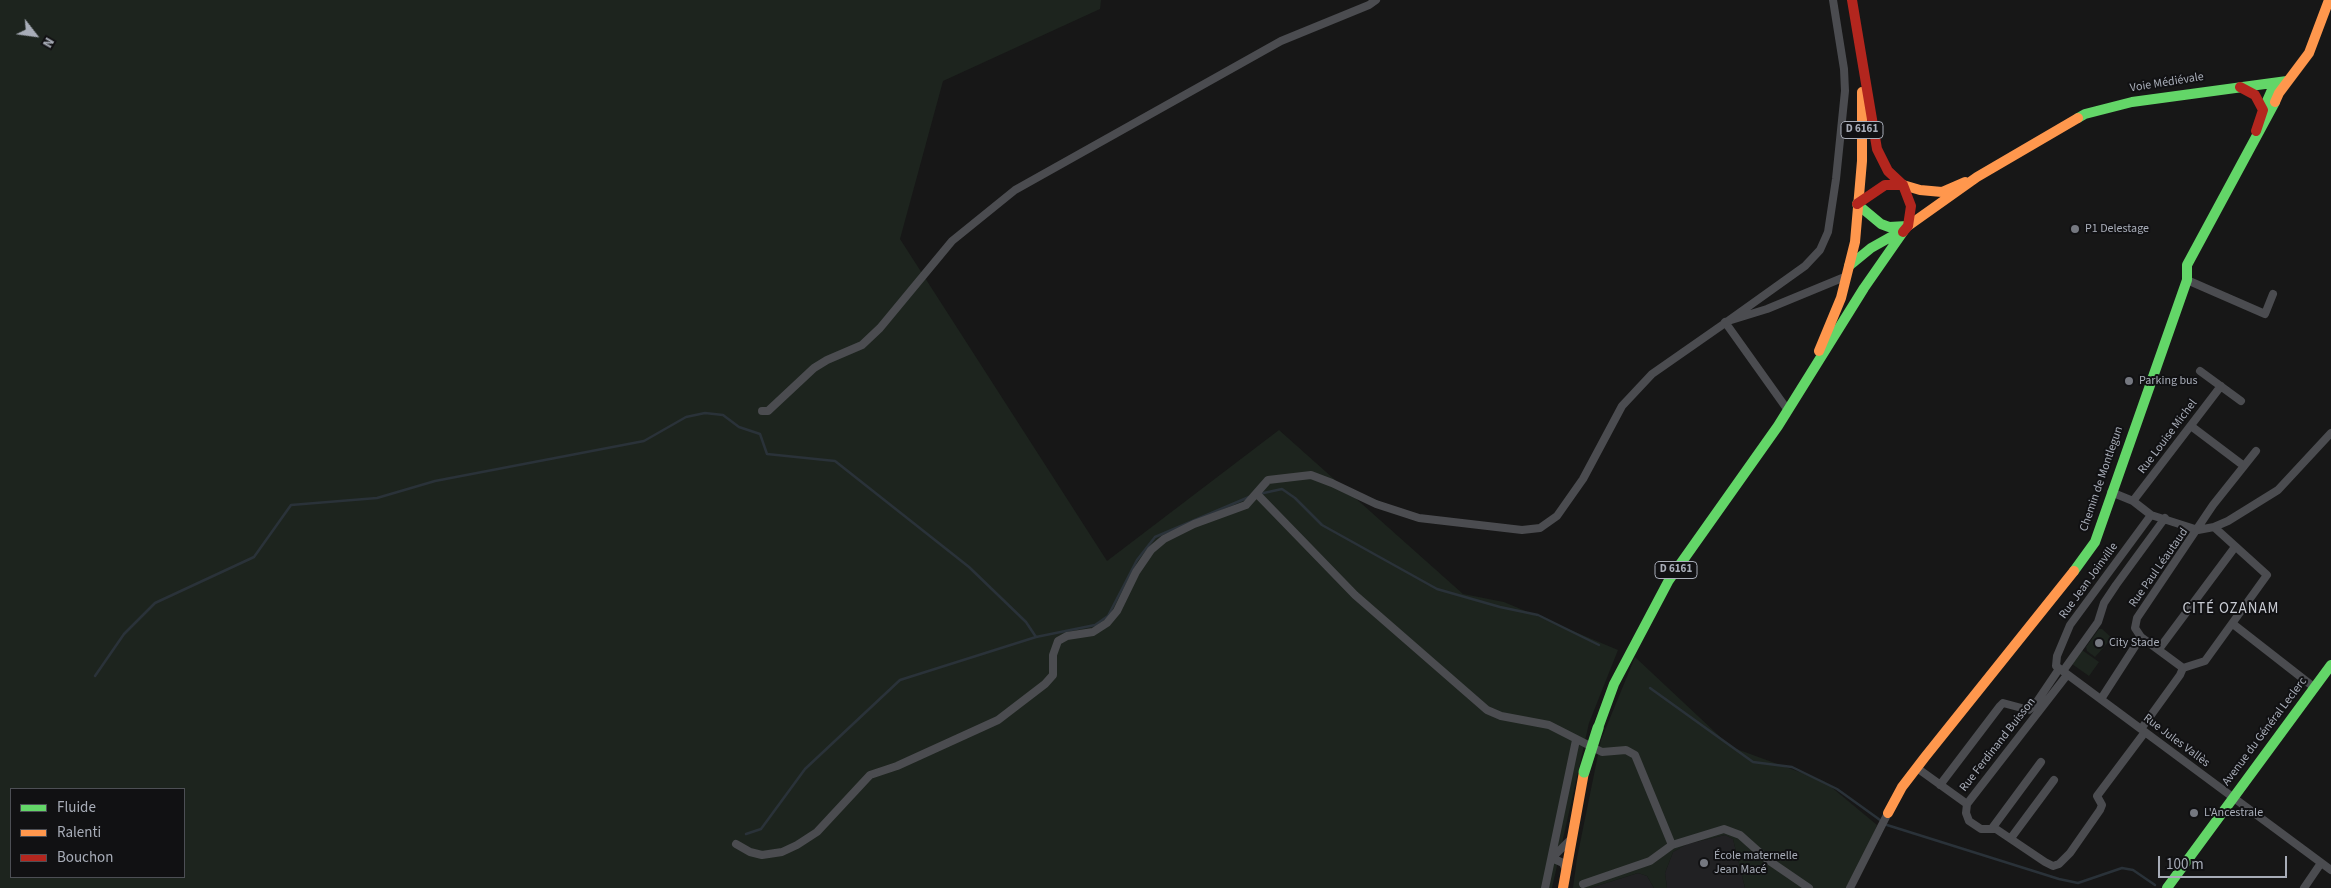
<!DOCTYPE html>
<html>
<head>
<meta charset="utf-8">
<style>
  body { margin:0 }
  #map { position:relative; width:2331px; height:888px; overflow:hidden; background:#171717; font-family:"Source Sans 3",sans-serif }
  canvas { display:block }
  .legend { position:absolute; left:10px; top:788px; width:175px; height:90px; box-sizing:border-box; background:#111113; border:1px solid #4d4f55; margin:0; padding:6px 9px; list-style:none; font-size:15px; color:#a8adb8 }
  .legend li { display:flex; align-items:center; gap:10px; height:25px }
  .legend b { width:25px; border:1px solid #4d4f55 }
  .north { position:absolute; left:10px; top:10px; width:50px; height:50px; -webkit-text-stroke:4px #111113; paint-order:stroke; rotate:120deg; font-size:14px; font-weight:700; line-height:20px; text-align:center; color:#a8adb8 }
  .north::after { content:''; display:block; margin:auto; width:18px; height:22px; background:#a8adb8; clip-path:polygon(50% 0,100% 100%,50% 72%,0 100%) }
  .scale { position:absolute; left:2158px; top:856px; width:129px; height:22px; box-sizing:border-box; border:2px solid #a8adb8; border-top:0; padding-left:6px; font-size:15px; line-height:18px; white-space:nowrap; color:#a8adb8; -webkit-text-stroke:4px #111113; paint-order:stroke }
</style>
</head>
<body>
<div id="map">
<canvas width="2331" height="888"></canvas>
<ul class="legend">
<li><b style="height:6px;background:#63d668"></b>Fluide</li>
<li><b style="height:6px;background:#ff974d"></b>Ralenti</li>
<li><b style="height:6px;background:#b3261e"></b>Bouchon</li>
</ul>
<div class="north">N</div>
<div class="scale">100 m</div>
</div>
<script>
const context = document.querySelector('canvas').getContext('2d');
context.lineJoin = 'round';
function fill(path, color) { context.fillStyle = color; context.fill(path, 'evenodd'); }
const shape = rows => new Path2D(rows.map(r => 'M' + r).join(''));
function strokePath(path, color, width, dash) { context.strokeStyle = color; context.lineWidth = width; context.lineCap = dash ? 'butt' : 'round'; context.setLineDash(dash || []); context.stroke(path); }
function write(font, color, halo, rows, align = 'center') {
  context.font = font + ' "Source Sans 3",sans-serif'; context.lineWidth = 4; context.setLineDash([]); context.textBaseline = 'middle'; context.strokeStyle = halo; context.fillStyle = color; for (const [text, x, y, turn = 0] of rows) {
    context.save(); context.translate(x, y); context.rotate((+turn || 0) * Math.PI / 180); context.textAlign = isNaN(turn) ? turn : align; if (halo) context.strokeText(text, 0, 0); context.fillText(text, 0, 0); context.restore();
  }
}
const built = shape([
  [1725,835,1733,839,1745,888,1667,888,1665,873,1673,852,1687,844],
  [1638,873,1647,876,1654,888,1590,888]
]);
const green = shape([
  [0,0,1101,0,1100,9,943,81,900,239,1107,561,1279,430,1463,594,1504,602,1618,650,1589,723,1552,888,0,888],
  [11,789,184,789,184,877,11,877],
  [2099,629,2102,629,2112,638,2095,657,2087,651,2086,647],
  [2082,650,2099,662,2089,676,2072,664],
  [1635,657,1731,747,1824,781,1877,825,1852,888,1745,888,1733,839,1725,835,1687,844,1673,852,1665,873,1667,888,1654,888,1647,876,1638,873,1590,888,1573,888,1577,858,1601,740]
]);
const stream = shape([
  [1259,494,1282,489,1295,498,1322,525,1437,589,1500,607,1538,615,1599,645],
  [95,676,124,634,155,603,254,557,291,505,377,498,435,481,644,441,686,417,705,413,723,415,739,427,760,434,767,454,835,461,969,567,1026,622,1036,637],
  [1650,688,1753,762,1792,767,1837,789,1887,825,2059,879,2078,883,2122,868,2133,870,2155,885],
  [746,834,761,829,805,769,900,680,1036,637,1095,625,1108,616,1137,560,1155,537,1249,497]
]);
const street = shape([
  [1833,0,1844,69,1845,91,1836,179,1828,232,1820,250,1805,266,1728,321,1767,309,1847,276],
  [2187,280,2265,314,2273,294],
  [1725,322,1787,409],
  [2200,371,2241,401],
  [762,411,768,411,814,368,827,360,862,345,880,328,952,241,1015,190,1281,41,1369,5,1376,0],
  [2191,426,2244,466],
  [2111,492,2133,501,2151,515,2198,530,2214,527,2228,521,2278,490,2331,433],
  [1257,494,1355,595,1487,710,1501,716,1549,725,1602,752,1626,750,1635,755,1672,845],
  [2133,501,2221,386],
  [2151,515,2070,625,2057,656,2056,666,2331,870],
  [2214,527,2267,575,2205,661,2183,668,2141,637,2135,628,2137,618,2213,505,2256,451],
  [2233,624,2315,688],
  [2159,649,2235,547],
  [2063,671,2098,622,2104,603,2116,585,2165,518],
  [2101,699,2141,637],
  [2141,729,2180,675,2183,668],
  [1917,768,1967,804,2067,675],
  [1940,785,2000,706,2003,703,2029,710,2034,706,2059,669],
  [1967,804,1966,813,1969,821,1981,829,1996,829,2045,862,2053,866,2059,864,2070,853,2100,810,2102,805,2097,796,2145,732],
  [1993,827,2041,762],
  [2011,838,2054,780],
  [736,844,750,852,762,855,782,852,797,845,817,832,870,775,897,766,998,720,1045,684,1053,675,1053,655,1058,641,1067,636,1093,632,1107,623,1117,611,1136,572,1151,550,1164,539,1194,524,1246,505,1268,480,1311,475,1332,483,1376,504,1419,518,1522,530,1540,528,1557,516,1583,479,1622,406,1652,374,1728,321],
  [1566,870,1563,863,1552,858,1571,839],
  [1583,884,1650,861,1672,845,1724,829,1740,835,1768,860,1809,888],
  [1545,888,1576,740],
  [1850,888,1888,813],
  [2304,888,2321,863]
]);
const fast = shape([
  [2263,110,2275,83],
  [2078,118,2085,114,2132,102,2287,81],
  [1857,204,1881,224,1889,227,1907,226],
  [1849,266,1871,248,1903,230],
  [2074,571,2095,542,2187,280,2187,265,2275,102],
  [1598,728,1614,684,1669,580,1778,426,1864,288,1903,232],
  [2167,888,2331,665]
]);
const slow = shape([
  [2275,102,2279,93,2309,53,2329,0],
  [1903,185,1920,190,1942,192,1965,182],
  [1908,226,1977,177,2078,118],
  [1819,351,1841,298,1855,242,1862,161,1862,92],
  [1888,813,1902,787,1925,757,2074,571],
  [1563,888,1584,772]
]);
const jam = shape([
  [1852,0,1877,149,1888,171,1903,185,1911,206,1908,226,1903,232],
  [2240,87,2255,95,2263,110,2256,131],
  [1857,204,1885,185,1903,185]
]);
const fastBridge = shape([
  [1584,772,1598,728]
]);
const markers = [
  [2075,229,5,"#757880"],
  [2129,381,5,"#757880"],
  [2099,643,5,"#757880"],
  [2194,813,5,"#757880"],
  [1704,863,5,"#757880"]
];
const shields = [
  [1862,130,42],
  [1676,570,42]
];
const shieldNames = [
  ["D 6161",1862,130],
  ["D 6161",1676,570]
];
const streetNames = [
  ["Voie Médiévale",2167,83,-9],
  ["Rue Louise Michel",2168,437,-53],
  ["Chemin de Montlegun",2102,479,-71],
  ["Rue Paul Léautaud",2159,568,-55],
  ["Rue Jean Joinville",2089,581,-54],
  ["Avenue du Général Leclerc",2265,732,-53],
  ["Rue Jules Vallès",2176,741,37],
  ["Rue Ferdinand Buisson",1998,745,-52]
];
const poiNames = [
  ["P1 Delestage",2085,229],
  ["Parking bus",2139,381],
  ["City Stade",2109,643],
  ["L'Ancestrale",2204,813],
  ["École maternelle",1714,856],
  ["Jean Macé",1714,870]
];
const quarterNames = [
  ["CITÉ OZANAM",2231,610]
];
fill(built, '#212123');
fill(green, '#1d241e');
strokePath(stream, '#2a3239', 2.5);
strokePath(street, '#4b4c50', 8);
strokePath(fast, '#63d668', 10);
strokePath(slow, '#ff974d', 10);
strokePath(jam, '#b3261e', 10);
strokePath(fastBridge, '#63d668', 11);
for (const [x, y, r, color] of markers) { const dot = new Path2D(); dot.arc(x, y, r, 0, 2 * Math.PI); context.fillStyle = color; context.fill(dot); strokePath(dot, '#111113', 2); }
for (const [x, y, w] of shields) { const box = new Path2D(); box.roundRect(x - w / 2, y - 8.5, w, 17, 4); context.fillStyle = '#111113'; context.fill(box); strokePath(box, '#a8adb8', 1); }
write('bold 11px', '#a8adb8', null, shieldNames);
write('12px', '#a8adb8', '#111113', streetNames);
write('12px', '#a8adb8', '#111113', poiNames, 'left');
context.letterSpacing = '1px';
write('15px', '#c9ccd4', '#111113', quarterNames);
context.letterSpacing = '0px';
</script>
</body>
</html>
